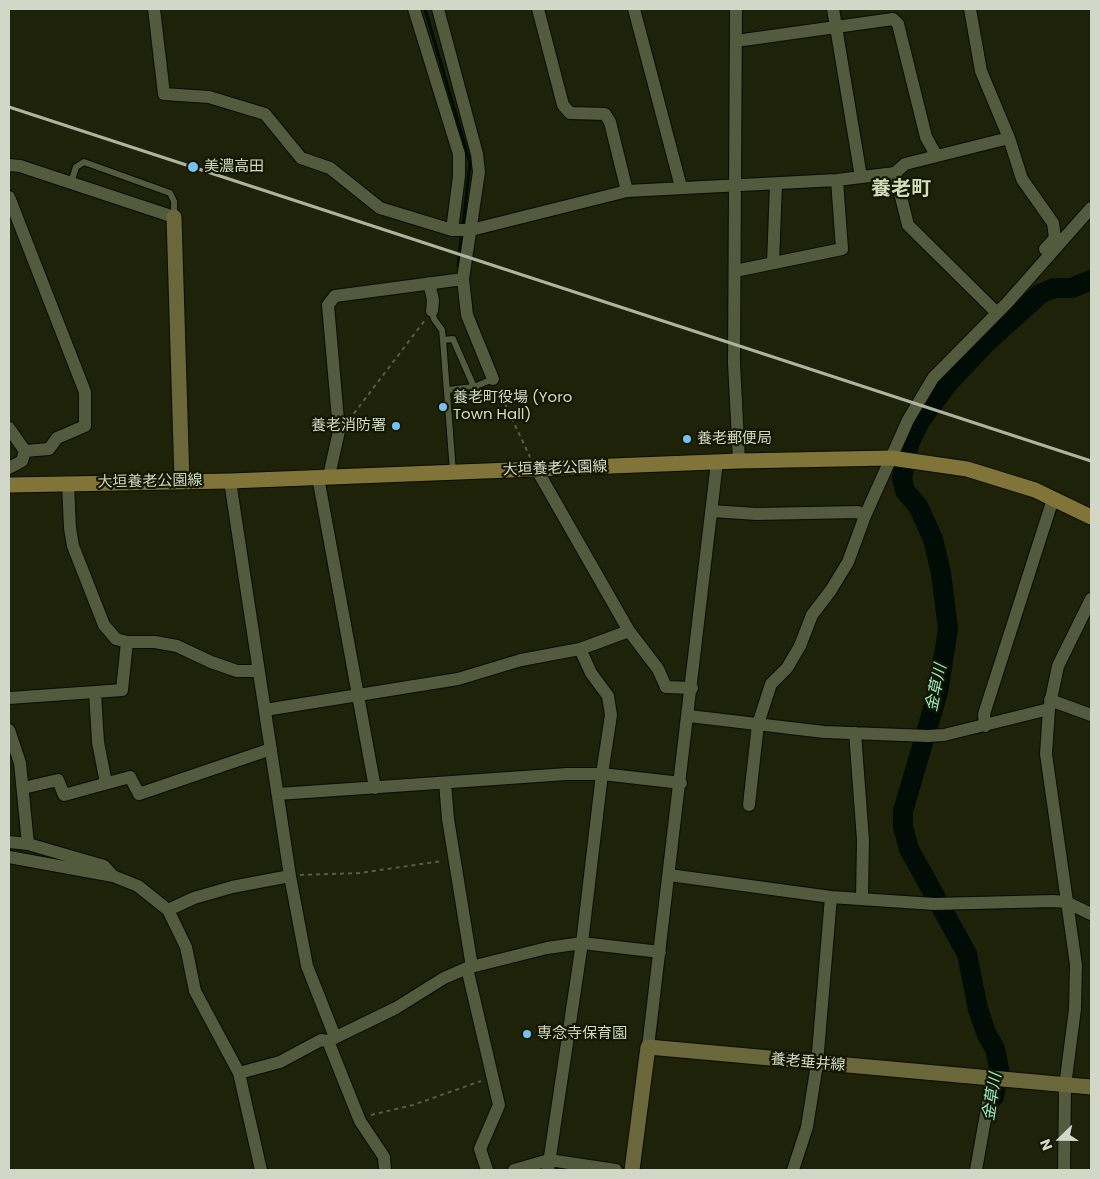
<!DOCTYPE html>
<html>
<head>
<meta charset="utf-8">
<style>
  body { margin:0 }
  #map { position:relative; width:1100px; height:1179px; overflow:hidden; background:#1d2208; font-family:Poppins,sans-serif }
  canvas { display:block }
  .frame { position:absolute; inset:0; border:10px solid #d3d7c7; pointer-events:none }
  .north { position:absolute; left:1035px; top:1114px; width:50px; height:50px; -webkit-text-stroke:4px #141801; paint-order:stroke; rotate:248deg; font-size:14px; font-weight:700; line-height:20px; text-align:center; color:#d3d7c7 }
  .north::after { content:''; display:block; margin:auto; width:18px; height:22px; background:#d3d7c7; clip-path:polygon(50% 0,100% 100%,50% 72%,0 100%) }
</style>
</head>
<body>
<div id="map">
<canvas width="1100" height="1179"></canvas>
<div class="frame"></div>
<div class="north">N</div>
</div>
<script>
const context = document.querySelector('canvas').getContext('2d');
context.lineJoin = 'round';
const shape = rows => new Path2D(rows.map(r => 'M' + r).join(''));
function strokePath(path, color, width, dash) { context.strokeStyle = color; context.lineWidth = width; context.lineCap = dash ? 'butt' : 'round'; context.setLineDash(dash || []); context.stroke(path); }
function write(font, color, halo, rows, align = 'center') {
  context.font = font + ' Poppins,"Noto Sans JP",sans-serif'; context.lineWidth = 4.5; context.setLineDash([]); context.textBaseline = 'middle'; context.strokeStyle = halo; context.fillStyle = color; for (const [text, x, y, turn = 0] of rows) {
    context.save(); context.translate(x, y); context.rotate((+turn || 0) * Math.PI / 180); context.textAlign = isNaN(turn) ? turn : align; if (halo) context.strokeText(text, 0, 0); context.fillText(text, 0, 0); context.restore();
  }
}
const stream = shape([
  [425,9,470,163,463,226],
  [458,266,462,232]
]);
const river = shape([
  [994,1097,999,1068,995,1049,987,1035,978,1009,967,954,909,849,903,827,903,811,938,692,948,629,941,573,933,539,918,506,905,491,902,478,909,444,920,421,949,382,986,343,1040,294,1054,288,1072,288,1091,280]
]);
const path = shape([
  [498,389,530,457],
  [349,420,425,320],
  [300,875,360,873,442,861],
  [371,1115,413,1105,481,1081]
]);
const lane = shape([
  [71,183,76,167,84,162,170,193,174,201,174,217],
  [432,311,434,319,442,330,443,340,453,339,474,387],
  [443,340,453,472],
  [447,390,474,387,493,379]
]);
const street = shape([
  [154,9,164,94,209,97,265,114,301,158,330,168,380,208,452,230,471,230,627,191,837,180,895,173,905,164,1009,138],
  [414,9,459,154,459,176,452,230],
  [438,9,477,154,479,172,463,279,467,315,493,379],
  [538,9,563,105,570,113,605,114,610,122,627,191],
  [634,9,681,187],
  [736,9,734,363,739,461],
  [833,9,861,177],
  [970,9,981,71,1009,138,1022,179,1053,223,1055,238,1045,249],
  [736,41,893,19,898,24,926,137,936,155],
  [9,165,20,166,174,217],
  [895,173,908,225,997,313],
  [9,197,85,392,85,426,57,438,49,449,25,451],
  [773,263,776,184],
  [735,271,842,249,837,180],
  [429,283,433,300,432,311],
  [9,428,25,451],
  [9,468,22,461,25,451],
  [537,470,629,631,658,669,666,687,692,688],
  [329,476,339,431,328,305,335,296,463,279],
  [318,477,375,788],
  [230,481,290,876,307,966,335,1037],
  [68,484,70,528,73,546,104,625,116,639,127,642,155,642,177,646,211,662,237,671,259,671],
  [711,511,757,514,858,512,865,516],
  [9,698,95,692],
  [1050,700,1091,715],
  [265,710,458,679,521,660,580,649,629,631],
  [689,716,824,732,928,736,944,735,1049,709],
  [985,726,984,714,1053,499],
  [9,730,20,763,28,844],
  [855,733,863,840,862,899],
  [106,783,98,742,95,692,122,690,127,642],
  [445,783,448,819,472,967],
  [23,788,58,780,64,795,130,777,139,794,271,749],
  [278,794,567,774,602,774,681,783],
  [749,805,758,724,771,684,787,668,800,646,812,615,831,590,848,562,865,516,908,420,933,378,1008,302,1091,208],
  [9,842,28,844,104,866,113,876],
  [9,857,113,876,138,886,168,910,186,947,195,991,239,1073,261,1170],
  [669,875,831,897,934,904,1053,901,1066,902,1091,914],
  [168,910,194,898,232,887,290,876],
  [467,968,499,1105,480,1149,487,1170],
  [328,1041,360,1121,384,1157,385,1170],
  [648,1047,717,462],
  [239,1073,280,1062,321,1040,328,1041,396,1008,444,978,467,968,547,948,582,943,660,952],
  [514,1170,549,1160,616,1170],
  [548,1170,582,943,602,774,611,715,608,696,591,673,580,649],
  [793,1170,807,1127,817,1064,831,897],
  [976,1170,992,1080],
  [1064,1170,1065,1086,1075,1009,1076,965,1046,754,1049,709,1058,666,1091,599]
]);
const secondary = shape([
  [174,217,182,481],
  [632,1170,648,1047,1091,1087]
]);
const primary = shape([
  [9,485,230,481,739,461,891,458,967,469,1035,490,1091,517]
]);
const rail = shape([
  [9,107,1091,461]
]);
const markers = [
  [193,167,6,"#75c0f6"],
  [443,407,5,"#75c0f6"],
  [396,426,5,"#75c0f6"],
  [687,439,5,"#75c0f6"],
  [527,1034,5,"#75c0f6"]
];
const poiNames = [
  ["美濃高田",204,167],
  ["養老町役場 (Yoro",453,398],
  ["Town Hall)",453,415],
  ["養老消防署",386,426,"right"],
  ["養老郵便局",697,439],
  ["専念寺保育園",537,1034]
];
const streetNames = [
  ["大垣養老公園線",555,469,-2],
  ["大垣養老公園線",150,482,-1],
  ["養老垂井線",808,1063,5]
];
const waterNames = [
  ["金草川",937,688,-78],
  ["金草川",993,1097,-81]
];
const districtNames = [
  ["養老町",901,190]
];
strokePath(stream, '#000c05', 3);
strokePath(river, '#000c05', 20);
strokePath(lane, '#080b00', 8);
strokePath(street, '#080b00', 14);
strokePath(secondary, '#080b00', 17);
strokePath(primary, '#080b00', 17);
strokePath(path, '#585c46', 2, [4, 4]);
strokePath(lane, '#545a3e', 6);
strokePath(street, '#545a3e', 12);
strokePath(secondary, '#6a673b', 15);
strokePath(primary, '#807439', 15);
strokePath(rail, '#aeb2a0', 3);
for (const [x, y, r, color] of markers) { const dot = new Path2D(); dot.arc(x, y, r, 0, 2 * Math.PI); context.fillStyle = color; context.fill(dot); strokePath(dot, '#141801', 2); }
write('15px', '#d3d7c7', '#141801', poiNames, 'left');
write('15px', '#d3d7c7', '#141801', streetNames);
write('italic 16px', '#9aebcb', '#141801', waterNames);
write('bold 20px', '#d3dbba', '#141801', districtNames);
</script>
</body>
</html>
